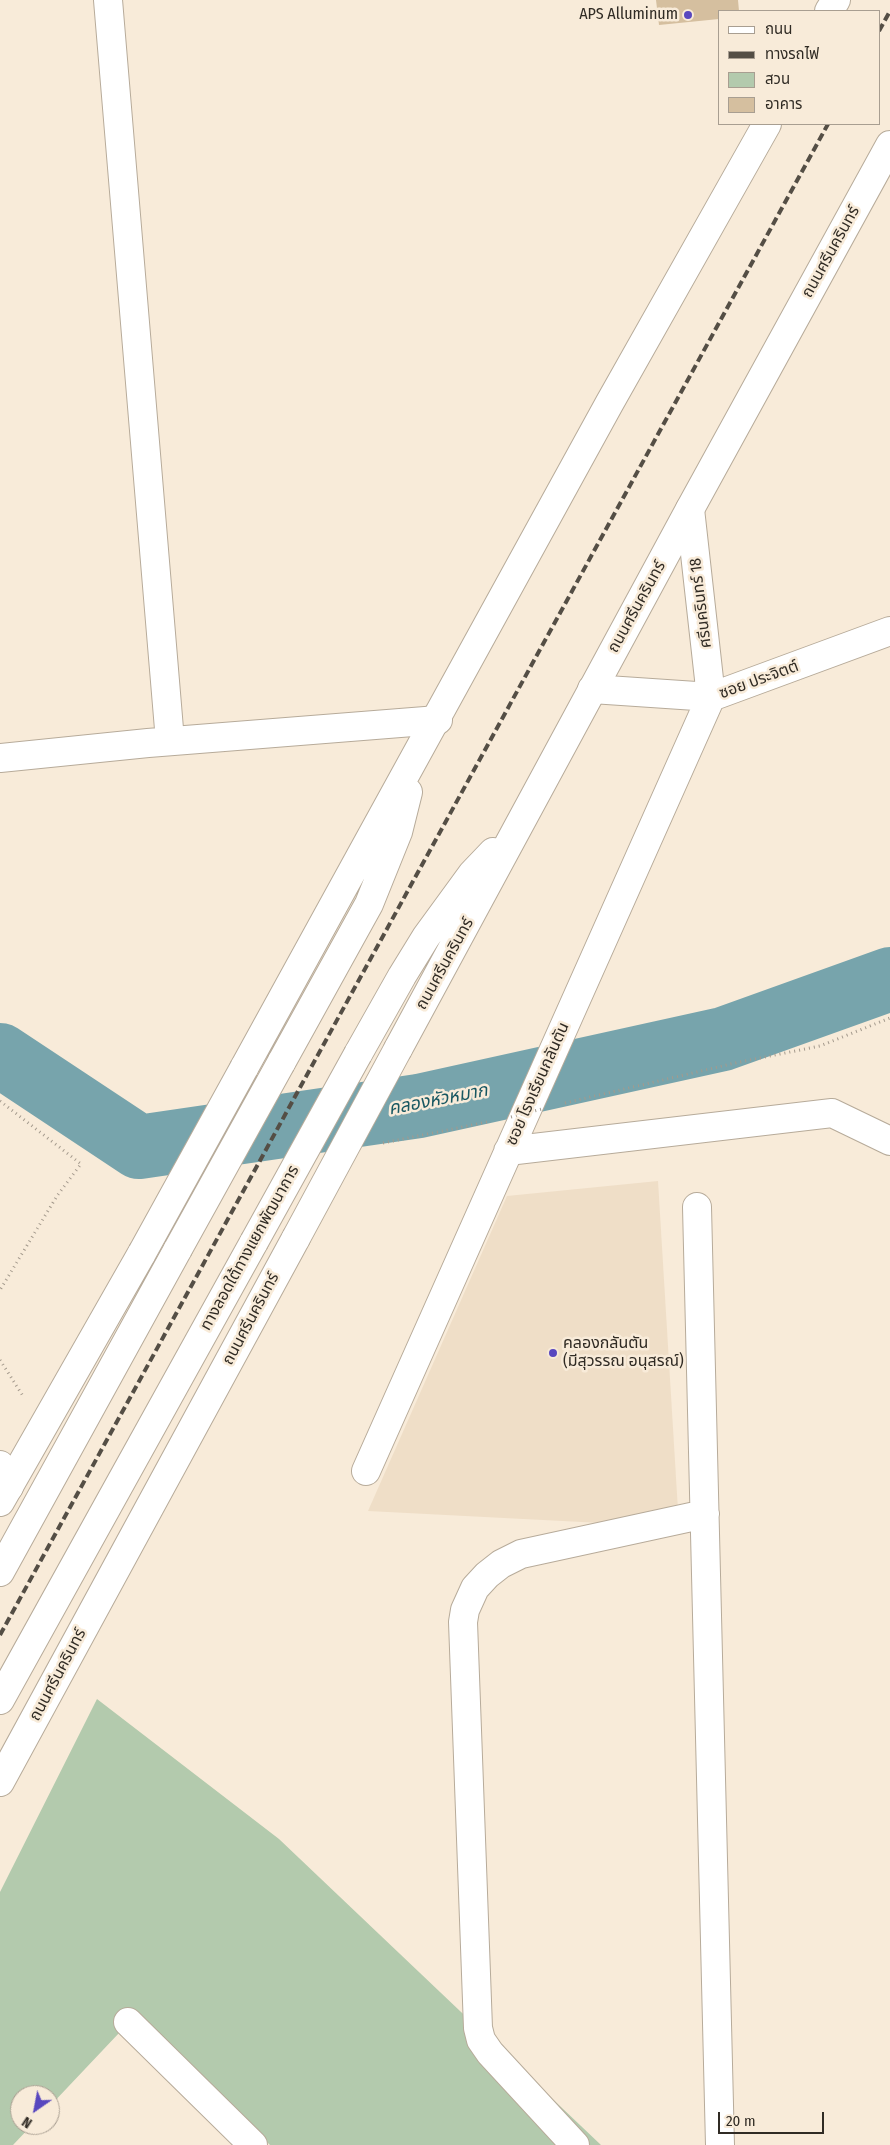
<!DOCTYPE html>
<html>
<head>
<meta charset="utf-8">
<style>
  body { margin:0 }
  #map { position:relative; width:890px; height:2145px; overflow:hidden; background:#f8ebd9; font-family:"Fira Sans Condensed","Noto Sans Thai",sans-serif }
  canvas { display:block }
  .legend { position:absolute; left:718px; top:10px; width:162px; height:115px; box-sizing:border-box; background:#f8ebd9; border:1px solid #a89e91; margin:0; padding:6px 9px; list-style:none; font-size:15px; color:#302b24 }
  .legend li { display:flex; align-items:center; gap:10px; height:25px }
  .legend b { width:25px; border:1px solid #a89e91 }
  .north { position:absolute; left:10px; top:2085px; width:50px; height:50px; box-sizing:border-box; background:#f8ebd9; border:1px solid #a89e91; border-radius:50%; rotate:213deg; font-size:14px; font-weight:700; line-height:20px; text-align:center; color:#302b24 }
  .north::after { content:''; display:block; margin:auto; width:18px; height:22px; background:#5847bf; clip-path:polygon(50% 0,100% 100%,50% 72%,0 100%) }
  .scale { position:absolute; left:718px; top:2112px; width:106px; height:22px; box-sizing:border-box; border:2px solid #302b24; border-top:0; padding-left:6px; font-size:15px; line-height:18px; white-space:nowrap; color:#302b24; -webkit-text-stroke:4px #f8ebd9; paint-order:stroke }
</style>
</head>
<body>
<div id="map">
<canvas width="890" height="2145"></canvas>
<ul class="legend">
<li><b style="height:6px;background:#fff"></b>ถนน</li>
<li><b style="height:6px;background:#544e45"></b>ทางรถไฟ</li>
<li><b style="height:14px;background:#b3caad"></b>สวน</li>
<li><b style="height:14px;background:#d5bf9f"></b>อาคาร</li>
</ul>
<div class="north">N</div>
<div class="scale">20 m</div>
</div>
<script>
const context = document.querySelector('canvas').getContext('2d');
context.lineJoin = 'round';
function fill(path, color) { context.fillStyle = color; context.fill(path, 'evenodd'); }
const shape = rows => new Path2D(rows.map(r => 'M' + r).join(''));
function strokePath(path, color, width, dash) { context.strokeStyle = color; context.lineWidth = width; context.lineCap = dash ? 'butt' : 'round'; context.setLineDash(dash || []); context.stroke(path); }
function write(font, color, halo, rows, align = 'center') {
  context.font = font + ' "Fira Sans Condensed","Noto Sans Thai",sans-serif'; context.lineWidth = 5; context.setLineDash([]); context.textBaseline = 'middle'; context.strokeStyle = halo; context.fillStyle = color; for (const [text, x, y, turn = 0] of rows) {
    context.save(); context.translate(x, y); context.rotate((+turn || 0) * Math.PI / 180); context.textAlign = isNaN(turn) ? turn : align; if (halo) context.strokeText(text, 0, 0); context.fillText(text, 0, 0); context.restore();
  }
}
const built = shape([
  [658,1181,679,1527,368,1511,507,1196]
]);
const green = shape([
  [97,1699,279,1839,601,2145,270,2145,137,2014,50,2106,50,2095,20,2095,20,2125,32,2125,13,2145,0,2145,0,1892]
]);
const river = shape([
  [0,1055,139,1147,419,1106,723,1039,890,979]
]);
const building = shape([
  [656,0,738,0,739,11,719,11,719,19,659,25]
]);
const path = shape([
  [0,1101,81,1164,57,1196,0,1290],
  [565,1103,735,1063,820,1046,890,1018],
  [383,1143,487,1122],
  [0,1360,23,1396]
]);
const minor = shape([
  [108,0,170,741],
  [592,689,711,697,890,631],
  [0,758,148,743,438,720],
  [508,1151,832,1113,890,1141],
  [697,1207,720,2145],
  [0,1465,9,1487],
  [366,1471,711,697,690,509],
  [128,2022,253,2145],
  [575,2145,490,2053,481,2040,478,2028,463,1622,465,1610,475,1588,487,1575,501,1564,521,1554,705,1514]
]);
const major = shape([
  [829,11,836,0],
  [398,1049,690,509,890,145],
  [358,1054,402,976,426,937,472,874,493,852],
  [281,1063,369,904,398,832,408,792],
  [244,1068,609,404,767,124],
  [0,1502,142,1253],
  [0,1572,178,1249],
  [0,1700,254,1242],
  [0,1782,296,1238]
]);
const rail = shape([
  [879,31,890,11],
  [0,1635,828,124]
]);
const pathBridge = shape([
  [511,1117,542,1109]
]);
const majorBridge = shape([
  [296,1238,398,1049],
  [254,1242,358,1054],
  [178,1249,281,1063],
  [142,1253,244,1068]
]);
const markers = [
  [688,15,5,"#5847bf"],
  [553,1353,5,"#5847bf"]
];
const poiNames = [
  ["APS Alluminum",678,15],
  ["คลองกลันตัน",563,1344,"left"],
  ["(มีสุวรรณ อนุสรณ์)",563,1362,"left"]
];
const streetNames = [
  ["ถนนศรีนครินทร์",831,252,-61],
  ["ศรีนครินทร์ 18",701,603,-97],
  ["ถนนศรีนครินทร์",637,607,-61],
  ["ซอย ประจิตต์",759,680,-20],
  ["ถนนศรีนครินทร์",445,964,-61],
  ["ซอย โรงเรียนกลันตัน",538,1084,-66],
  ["ทางลอดใต้ทางแยกพัฒนาการ",250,1248,-61],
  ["ถนนศรีนครินทร์",251,1319,-62],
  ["ถนนศรีนครินทร์",58,1675,-62]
];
const waterNames = [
  ["คลองหัวหมาก",438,1100,-11]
];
fill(built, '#efdec7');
fill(green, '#b3caad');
strokePath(river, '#77a4ac', 64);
fill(building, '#d5bf9f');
strokePath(minor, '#b7ab9a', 30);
strokePath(major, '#b7ab9a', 30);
strokePath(path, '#a49a8d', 3, [1, 4]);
strokePath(minor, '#fff', 28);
strokePath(major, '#fff', 28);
strokePath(rail, '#544e45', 4, [8, 4]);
strokePath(majorBridge, '#b7ab9a', 30, []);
strokePath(pathBridge, '#a49a8d', 3, [1, 4]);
strokePath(majorBridge, '#fff', 28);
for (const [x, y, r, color] of markers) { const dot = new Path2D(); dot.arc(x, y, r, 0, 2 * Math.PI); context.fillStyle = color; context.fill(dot); strokePath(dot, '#f8ebd9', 2); }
write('16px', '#302b24', '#f8ebd9', poiNames, 'right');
write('16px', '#302b24', '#f8ebd9', streetNames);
write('italic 18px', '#175761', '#f8ebd9', waterNames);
</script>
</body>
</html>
